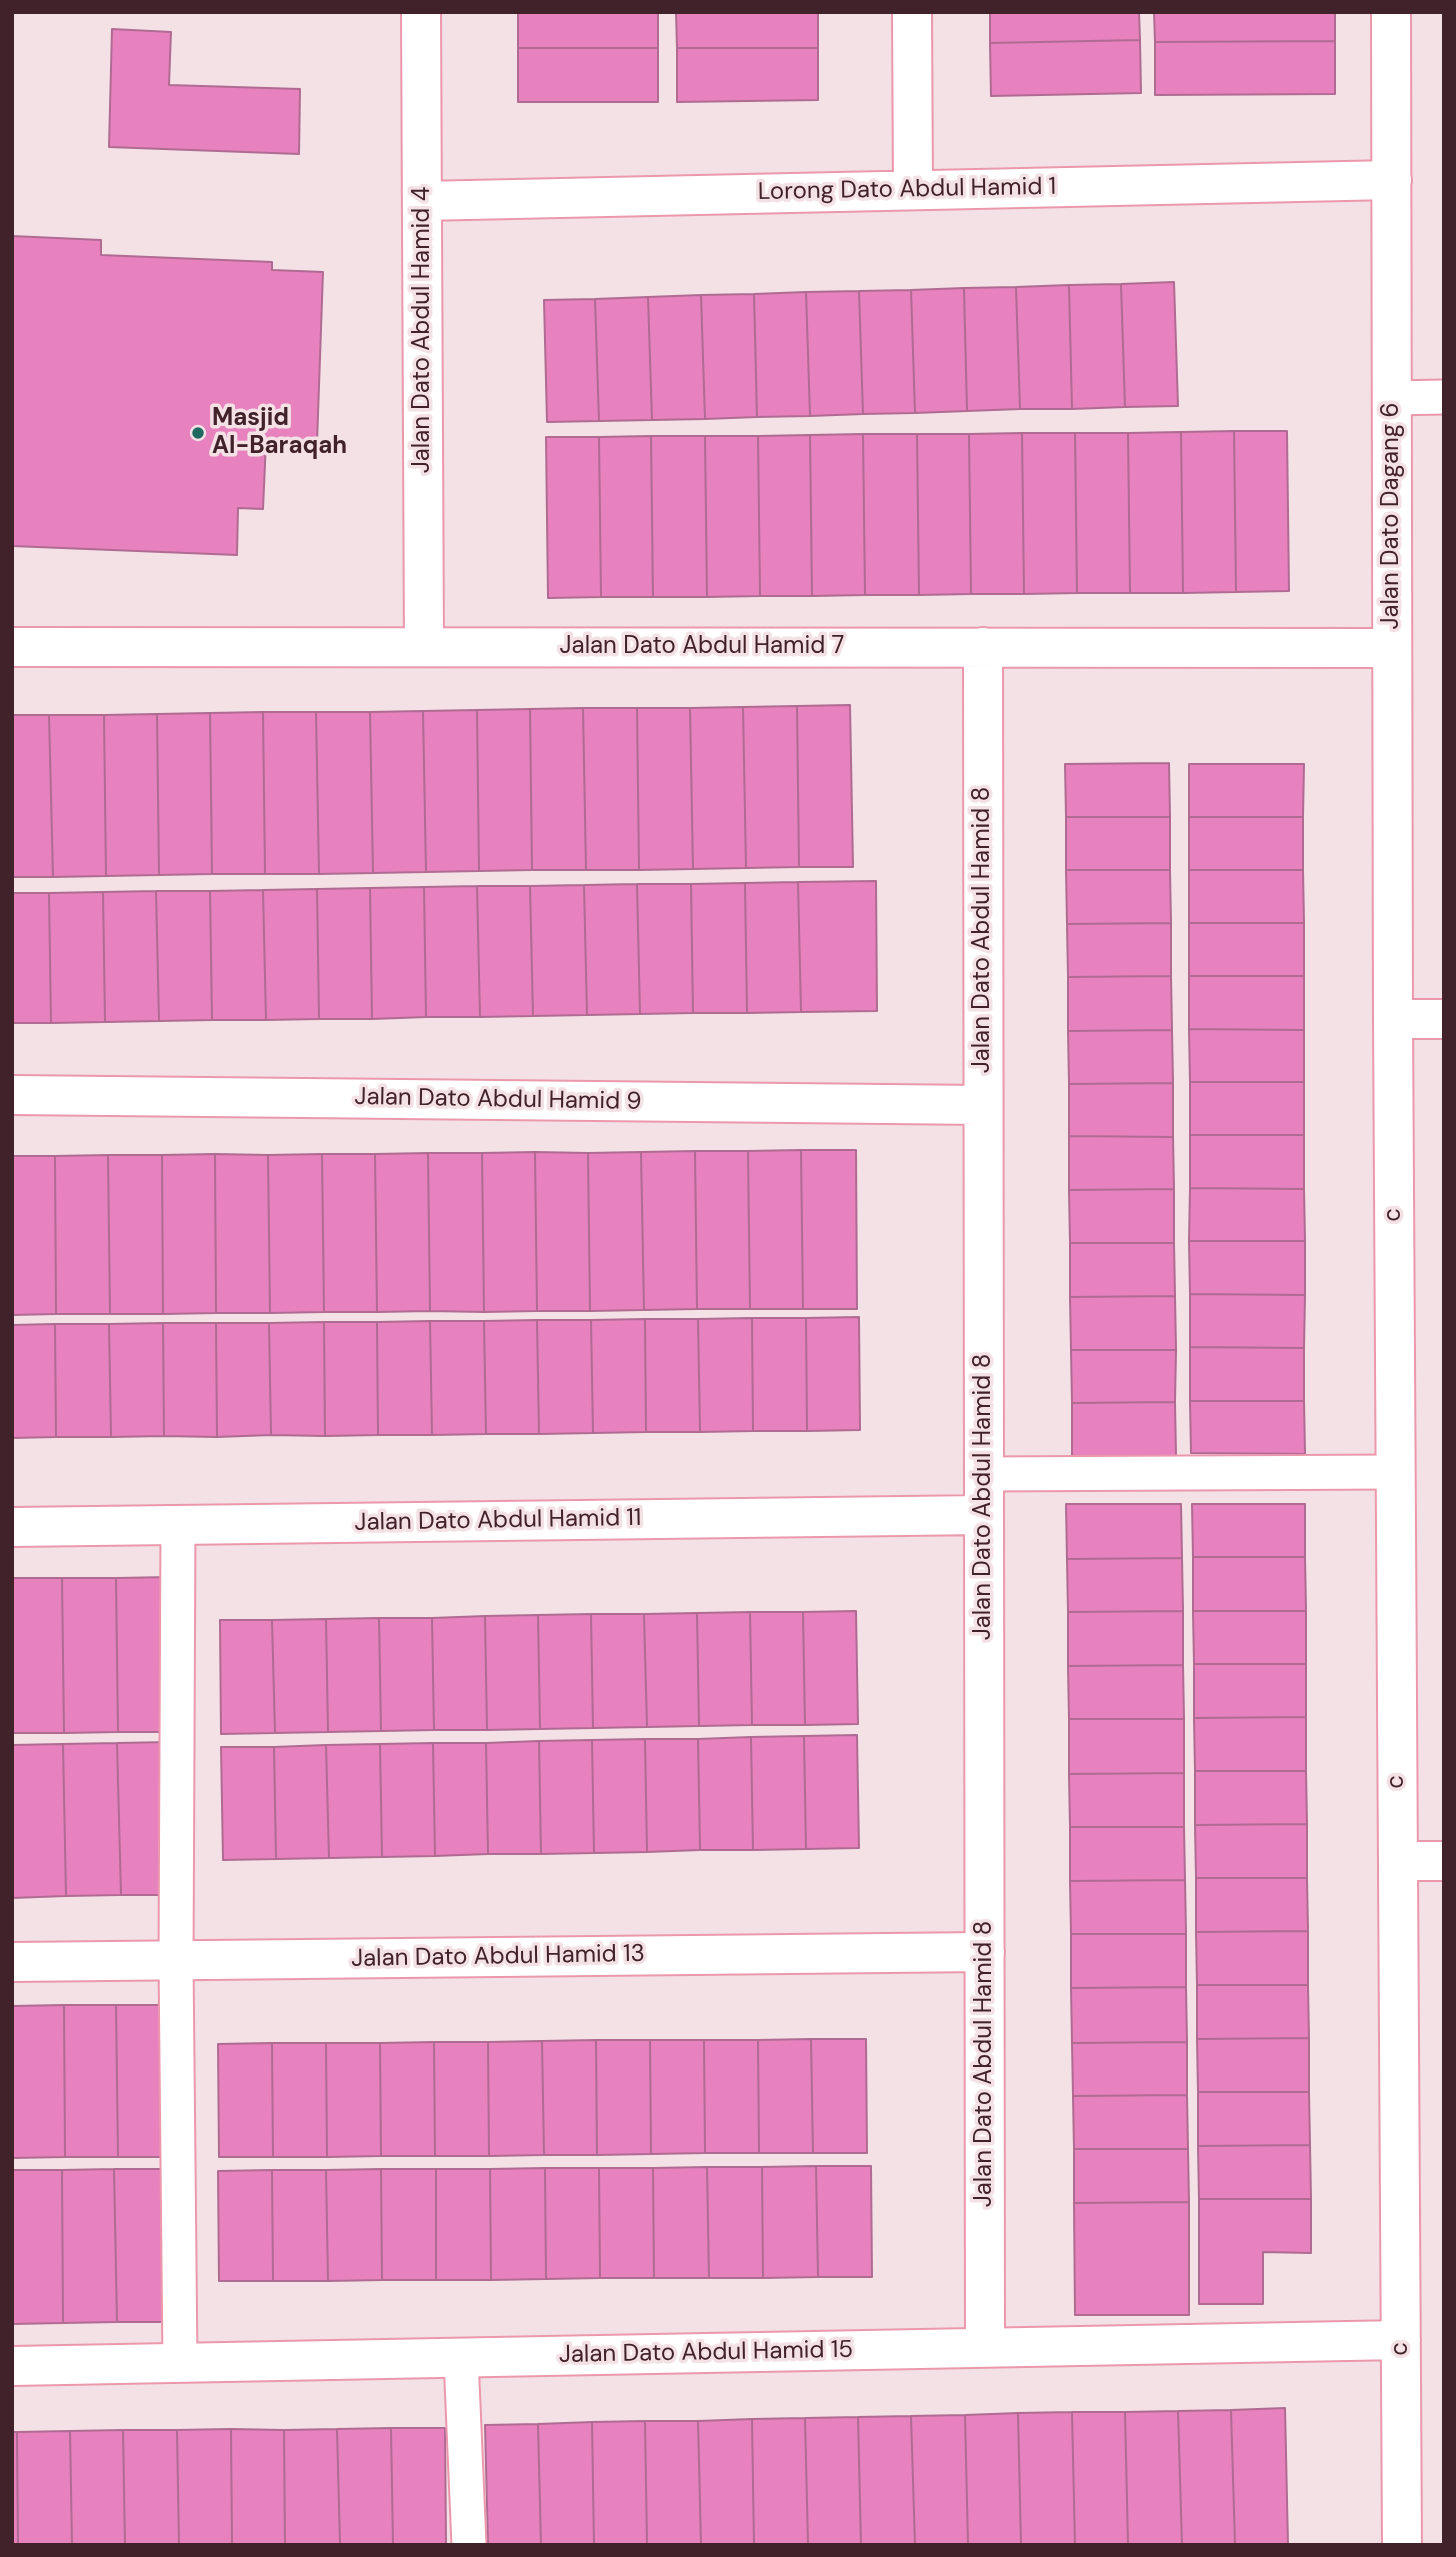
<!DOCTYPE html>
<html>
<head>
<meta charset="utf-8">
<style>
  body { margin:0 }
  #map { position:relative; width:1456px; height:2557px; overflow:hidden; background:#f3e1e5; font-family:"DM Sans",sans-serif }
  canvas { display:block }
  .frame { position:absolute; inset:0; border:14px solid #42222a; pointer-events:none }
</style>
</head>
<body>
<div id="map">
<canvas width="1456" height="2557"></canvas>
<div class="frame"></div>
</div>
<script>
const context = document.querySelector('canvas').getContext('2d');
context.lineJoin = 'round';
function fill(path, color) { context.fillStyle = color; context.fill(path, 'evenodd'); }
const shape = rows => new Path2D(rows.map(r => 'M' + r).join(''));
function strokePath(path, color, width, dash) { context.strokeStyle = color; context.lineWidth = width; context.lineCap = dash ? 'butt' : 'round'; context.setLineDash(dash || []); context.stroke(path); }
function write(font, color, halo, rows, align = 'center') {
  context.font = font + ' "DM Sans",sans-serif'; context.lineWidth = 7; context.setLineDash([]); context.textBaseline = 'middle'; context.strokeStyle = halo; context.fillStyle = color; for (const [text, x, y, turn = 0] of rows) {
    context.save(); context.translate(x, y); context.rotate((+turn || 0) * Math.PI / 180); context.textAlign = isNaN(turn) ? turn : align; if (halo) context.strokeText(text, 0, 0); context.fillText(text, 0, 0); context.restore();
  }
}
const building = shape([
  [518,12,658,12,658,48,518,48,518,12],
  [676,12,818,12,818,48,677,48,676,12],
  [990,12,1139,12,1140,40,990,43,990,12],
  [1154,12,1335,12,1335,41,1155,42,1154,12],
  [112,29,171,32,169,85,300,89,299,154,109,147,112,29],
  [1140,40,1141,93,991,96,990,43,1140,40],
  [1335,41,1335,94,1155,95,1155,42,1335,41],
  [518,48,658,48,658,102,518,102,518,48],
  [677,48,818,48,818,100,677,102,677,48],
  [12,236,101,240,101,255,272,262,272,270,323,272,317,443,266,441,263,509,238,508,237,555,12,546,12,236],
  [1174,282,1178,406,1125,407,1121,284,1174,282],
  [1121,284,1125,407,1072,409,1069,285,1121,284],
  [1069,285,1072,409,1020,409,1016,287,1069,285],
  [1016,287,1020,409,967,411,964,288,1016,287],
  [964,288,967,411,915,413,911,290,964,288],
  [911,290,915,413,863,414,859,291,911,290],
  [859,291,863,414,810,416,806,292,859,291],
  [806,292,810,416,757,417,754,294,806,292],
  [754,294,757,417,705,419,701,295,754,294],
  [701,295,705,419,652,420,648,297,701,295],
  [648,297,652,420,599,421,595,299,648,297],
  [595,299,599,421,547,422,544,300,595,299],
  [1234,431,1287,431,1289,591,1236,592,1234,431],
  [1234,431,1236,592,1183,593,1181,432,1234,431],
  [1181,432,1183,593,1130,593,1128,433,1181,432],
  [1022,433,1075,433,1077,593,1024,594,1022,433],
  [1022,433,1024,594,971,594,969,434,1022,433],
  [1075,433,1128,433,1130,593,1077,593,1075,433],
  [863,434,917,434,919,595,865,595,863,434],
  [863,434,865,595,812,596,810,435,863,434],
  [917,434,969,434,971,594,919,595,917,434],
  [810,435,812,596,760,596,758,436,810,435],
  [651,436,705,436,707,597,653,597,651,436],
  [651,436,653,597,601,597,599,437,651,436],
  [705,436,758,436,760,596,707,597,705,436],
  [546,437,599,437,601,597,548,598,546,437],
  [850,705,853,867,799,867,797,706,850,705],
  [797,706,799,867,746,868,743,707,797,706],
  [743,707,746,868,693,869,690,708,743,707],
  [583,708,586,870,532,870,530,709,583,708],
  [583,708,637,708,639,870,586,870,583,708],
  [637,708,690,708,693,869,639,870,637,708],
  [530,709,532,870,479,871,477,710,530,709],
  [477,710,479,871,426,872,423,711,477,710],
  [423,711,426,872,373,873,370,712,423,711],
  [263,712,265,874,212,874,210,713,263,712],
  [263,712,316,712,319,874,265,874,263,712],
  [316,712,370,712,373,873,319,874,316,712],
  [210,713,212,874,159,875,157,714,210,713],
  [157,714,159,875,106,876,104,715,157,714],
  [12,715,49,715,53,877,12,877,12,715],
  [49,715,104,715,106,876,53,877,49,715],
  [1169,763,1170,817,1066,817,1065,764,1169,763],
  [1189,764,1304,764,1303,817,1189,817,1189,764],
  [1066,817,1170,817,1170,870,1066,870,1066,817],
  [1189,817,1303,817,1303,870,1189,870,1189,817],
  [1066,870,1170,870,1171,923,1067,924,1066,870],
  [1189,870,1303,870,1304,923,1189,923,1189,870],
  [876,881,877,1011,801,1012,798,882,876,881],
  [798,882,801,1012,747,1013,745,883,798,882],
  [745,883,747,1013,693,1013,691,884,745,883],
  [637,884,691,884,693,1013,640,1014,637,884],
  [637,884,640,1014,587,1015,584,885,637,884],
  [584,885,587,1015,533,1016,530,886,584,885],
  [477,886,530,886,533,1016,480,1017,477,886],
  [477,886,480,1017,426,1017,424,887,477,886],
  [424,887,426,1017,372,1019,370,888,424,887],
  [370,888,372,1019,319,1019,317,889,370,888],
  [317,889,319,1019,266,1020,263,890,317,889],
  [263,890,266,1020,212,1020,210,891,263,890],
  [156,891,210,891,212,1020,159,1021,156,891],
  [156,891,159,1021,105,1022,103,892,156,891],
  [103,892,105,1022,51,1023,49,893,103,892],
  [12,893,49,893,51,1023,12,1023,12,893],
  [1171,923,1171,976,1068,977,1067,924,1171,923],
  [1189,923,1304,923,1304,976,1189,976,1189,923],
  [1171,976,1172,1030,1068,1031,1068,977,1171,976],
  [1189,976,1304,976,1304,1030,1189,1029,1189,976],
  [1189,1029,1304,1030,1304,1082,1190,1082,1189,1029],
  [1172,1030,1173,1083,1069,1084,1068,1031,1172,1030],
  [1190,1082,1304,1082,1304,1135,1190,1135,1190,1082],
  [1173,1083,1173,1137,1069,1136,1069,1084,1173,1083],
  [1190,1135,1304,1135,1304,1189,1190,1188,1190,1135],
  [1069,1136,1173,1137,1174,1189,1069,1190,1069,1136],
  [801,1150,803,1309,750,1309,748,1151,801,1150],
  [801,1150,856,1150,857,1309,803,1309,801,1150],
  [695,1151,697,1309,644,1310,641,1152,695,1151],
  [695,1151,748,1151,750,1309,697,1309,695,1151],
  [535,1152,537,1311,484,1312,482,1153,535,1152],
  [535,1152,588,1153,590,1311,537,1311,535,1152],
  [641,1152,644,1310,590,1311,588,1153,641,1152],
  [428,1153,430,1311,377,1312,375,1154,428,1153],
  [428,1153,482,1153,484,1312,430,1311,428,1153],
  [215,1154,216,1313,163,1314,162,1155,215,1154],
  [215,1154,268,1155,270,1313,216,1313,215,1154],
  [322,1154,324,1312,270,1313,268,1155,322,1154],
  [322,1154,375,1154,377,1312,324,1312,322,1154],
  [108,1155,110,1314,56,1314,55,1156,108,1155],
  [108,1155,162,1155,163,1314,110,1314,108,1155],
  [12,1156,55,1156,56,1314,12,1315,12,1156],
  [1190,1188,1304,1189,1305,1241,1189,1241,1190,1188],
  [1174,1189,1174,1243,1070,1243,1069,1190,1174,1189],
  [1189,1241,1305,1241,1305,1295,1190,1294,1189,1241],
  [1070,1243,1174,1243,1175,1296,1070,1297,1070,1243],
  [1190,1294,1305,1295,1304,1348,1190,1347,1190,1294],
  [1175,1296,1176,1350,1071,1350,1070,1297,1175,1296],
  [859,1317,860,1430,807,1431,806,1318,859,1317],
  [752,1318,806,1318,807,1431,753,1431,752,1318],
  [752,1318,753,1431,700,1432,698,1319,752,1318],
  [645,1319,698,1319,700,1432,646,1432,645,1319],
  [645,1319,646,1432,593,1433,591,1320,645,1319],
  [537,1320,591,1320,593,1433,539,1434,537,1320],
  [537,1320,539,1434,486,1434,484,1321,537,1320],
  [430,1321,484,1321,486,1434,432,1435,430,1321],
  [430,1321,432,1435,378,1435,377,1322,430,1321],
  [324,1322,377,1322,378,1435,325,1436,324,1322],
  [324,1322,325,1436,271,1435,269,1323,324,1322],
  [163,1323,216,1323,217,1437,164,1436,163,1323],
  [163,1323,164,1436,111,1437,109,1324,163,1323],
  [216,1323,269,1323,271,1435,217,1437,216,1323],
  [55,1324,109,1324,111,1437,56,1437,55,1324],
  [55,1324,56,1437,12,1438,12,1325,55,1324],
  [1190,1347,1304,1348,1304,1401,1190,1401,1190,1347],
  [1071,1350,1176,1350,1175,1402,1072,1403,1071,1350],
  [1190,1401,1304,1401,1305,1454,1191,1453,1190,1401],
  [1175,1402,1176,1456,1072,1457,1072,1403,1175,1402],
  [1066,1504,1181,1504,1182,1558,1067,1559,1066,1504],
  [1192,1504,1305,1504,1305,1557,1193,1557,1192,1504],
  [1193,1557,1305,1557,1306,1611,1193,1611,1193,1557],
  [1182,1558,1183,1611,1068,1612,1067,1559,1182,1558],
  [171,1577,172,1732,118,1732,116,1578,171,1577],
  [12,1578,62,1578,64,1733,12,1733,12,1578],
  [62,1578,116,1578,118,1732,64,1733,62,1578],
  [856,1611,858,1724,805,1725,803,1612,856,1611],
  [1183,1611,1183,1665,1068,1666,1068,1612,1183,1611],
  [1193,1611,1306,1611,1306,1664,1194,1664,1193,1611],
  [750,1612,752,1725,699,1726,697,1613,750,1612],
  [750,1612,803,1612,805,1725,752,1725,750,1612],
  [697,1613,699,1726,647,1727,644,1614,697,1613],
  [591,1614,593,1728,540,1729,538,1615,591,1614],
  [591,1614,644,1614,647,1727,593,1728,591,1614],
  [538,1615,540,1729,487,1730,485,1616,538,1615],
  [485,1616,487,1730,434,1730,432,1618,485,1616],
  [379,1618,381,1731,328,1732,326,1619,379,1618],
  [379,1618,432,1618,434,1730,381,1731,379,1618],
  [326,1619,328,1732,275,1733,272,1620,326,1619],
  [220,1620,272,1620,275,1733,221,1734,220,1620],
  [1194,1664,1306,1664,1306,1717,1194,1718,1194,1664],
  [1183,1665,1184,1719,1069,1719,1068,1666,1183,1665],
  [1306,1717,1306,1771,1195,1771,1194,1718,1306,1717],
  [1069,1719,1184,1719,1184,1773,1069,1774,1069,1719],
  [857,1735,859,1848,806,1849,804,1736,857,1735],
  [804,1736,806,1849,753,1850,751,1737,804,1736],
  [751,1737,753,1850,700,1850,698,1739,751,1737],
  [645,1739,698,1739,700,1850,647,1852,645,1739],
  [645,1739,647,1852,594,1853,592,1740,645,1739],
  [592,1740,594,1853,541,1854,539,1741,592,1740],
  [539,1741,541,1854,488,1854,486,1743,539,1741],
  [171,1742,175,1895,121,1895,117,1743,171,1742],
  [117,1743,121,1895,66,1896,63,1744,117,1743],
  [433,1743,486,1743,488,1854,435,1856,433,1743],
  [433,1743,435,1856,382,1857,380,1744,433,1743],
  [63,1744,66,1896,12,1898,12,1745,63,1744],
  [380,1744,382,1857,329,1858,326,1745,380,1744],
  [326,1745,329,1858,276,1859,274,1747,326,1745],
  [221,1747,274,1747,276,1859,223,1860,221,1747],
  [1195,1771,1306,1771,1307,1824,1195,1825,1195,1771],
  [1184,1773,1184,1827,1070,1827,1069,1774,1184,1773],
  [1307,1824,1307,1878,1196,1878,1195,1825,1307,1824],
  [1070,1827,1184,1827,1185,1880,1070,1881,1070,1827],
  [1196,1878,1307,1878,1308,1931,1196,1932,1196,1878],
  [1185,1880,1186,1934,1071,1934,1070,1881,1185,1880],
  [1308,1931,1308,1985,1197,1985,1196,1932,1308,1931],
  [1071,1934,1186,1934,1186,1987,1071,1988,1071,1934],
  [1197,1985,1308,1985,1309,2038,1197,2039,1197,1985],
  [1186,1987,1187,2042,1072,2043,1071,1988,1186,1987],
  [64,2005,65,2157,12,2158,12,2006,64,2005],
  [64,2005,116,2005,118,2157,65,2157,64,2005],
  [116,2005,169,2005,171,2157,118,2157,116,2005],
  [1309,2038,1309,2092,1198,2092,1197,2039,1309,2038],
  [811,2039,813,2153,759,2153,758,2040,811,2039],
  [811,2039,866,2039,867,2153,813,2153,811,2039],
  [596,2040,597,2155,544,2155,542,2041,596,2040],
  [596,2040,650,2040,651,2154,597,2155,596,2040],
  [650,2040,704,2040,705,2153,651,2154,650,2040],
  [704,2040,758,2040,759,2153,705,2153,704,2040],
  [542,2041,544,2155,489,2156,488,2042,542,2041],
  [434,2042,435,2156,381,2156,380,2043,434,2042],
  [434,2042,488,2042,489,2156,435,2156,434,2042],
  [1187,2042,1187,2095,1073,2096,1072,2043,1187,2042],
  [272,2043,273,2157,219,2157,218,2044,272,2043],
  [272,2043,326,2043,327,2157,273,2157,272,2043],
  [326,2043,380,2043,381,2156,327,2157,326,2043],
  [1198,2092,1309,2092,1310,2145,1198,2146,1198,2092],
  [1187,2095,1188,2149,1074,2149,1073,2096,1187,2095],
  [1310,2145,1311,2199,1199,2199,1198,2146,1310,2145],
  [1074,2149,1188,2149,1189,2202,1074,2203,1074,2149],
  [816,2166,871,2166,872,2277,818,2277,816,2166],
  [816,2166,818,2277,763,2278,762,2167,816,2166],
  [707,2167,762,2167,763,2278,709,2278,707,2167],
  [707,2167,709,2278,654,2278,653,2168,707,2167],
  [545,2168,599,2168,600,2278,546,2279,545,2168],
  [545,2168,546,2279,491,2280,490,2169,545,2168],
  [599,2168,653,2168,654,2278,600,2278,599,2168],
  [114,2169,167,2169,169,2322,117,2322,114,2169],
  [114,2169,117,2322,63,2323,62,2170,114,2169],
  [381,2169,436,2169,436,2280,382,2280,381,2169],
  [381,2169,382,2280,328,2281,326,2170,381,2169],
  [436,2169,490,2169,491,2280,436,2280,436,2169],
  [12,2170,62,2170,63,2323,12,2324,12,2170],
  [272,2170,326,2170,328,2281,273,2281,272,2170],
  [272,2170,273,2281,219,2281,218,2171,272,2170],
  [1199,2199,1311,2199,1311,2253,1263,2252,1263,2304,1199,2304,1199,2199],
  [1189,2202,1189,2315,1075,2315,1074,2203,1189,2202],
  [1285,2408,1288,2545,1235,2545,1231,2410,1285,2408],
  [1231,2410,1235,2545,1182,2545,1178,2411,1231,2410],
  [1178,2411,1182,2545,1128,2545,1125,2412,1178,2411],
  [1072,2412,1075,2545,1021,2545,1018,2413,1072,2412],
  [1072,2412,1125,2412,1128,2545,1075,2545,1072,2412],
  [1018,2413,1021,2545,968,2545,965,2415,1018,2413],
  [965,2415,968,2545,915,2545,911,2416,965,2415],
  [911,2416,915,2545,861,2545,858,2417,911,2416],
  [858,2417,861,2545,808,2545,805,2418,858,2417],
  [805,2418,808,2545,754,2545,752,2419,805,2418],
  [752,2419,754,2545,701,2545,698,2421,752,2419],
  [645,2421,647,2545,594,2545,592,2422,645,2421],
  [645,2421,698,2421,701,2545,647,2545,645,2421],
  [592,2422,594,2545,541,2545,538,2424,592,2422],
  [538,2424,541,2545,488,2545,485,2425,538,2424],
  [391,2428,393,2545,340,2545,337,2429,391,2428],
  [391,2428,445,2428,446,2545,393,2545,391,2428],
  [231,2429,232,2545,179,2545,177,2430,231,2429],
  [231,2429,284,2430,285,2545,232,2545,231,2429],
  [337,2429,340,2545,285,2545,284,2430,337,2429],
  [123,2430,125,2545,72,2545,70,2431,123,2430],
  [123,2430,177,2430,179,2545,125,2545,123,2430],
  [70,2431,72,2545,18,2545,17,2432,70,2431],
  [12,2432,17,2432,18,2545,12,2545,12,2432]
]);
const service = shape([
  [1392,398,1444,397],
  [984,1474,1395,1472],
  [178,1525,176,1961,180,2363],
  [461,2358,469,2545]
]);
const minor = shape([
  [421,12,424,647],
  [912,12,913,190],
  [1391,12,1393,1019,1402,2545],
  [422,201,1392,180],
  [12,647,1392,648],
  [983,647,985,2347],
  [1393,1019,1444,1019],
  [12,1095,983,1105],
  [12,1527,984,1515],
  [1398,1861,1444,1861],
  [12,1962,985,1952],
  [12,2366,1401,2340]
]);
const markers = [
  [198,433,7,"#1f6961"]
];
const streetNames = [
  ["Lorong Dato Abdul Hamid 1",907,190,-1],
  ["Jalan Dato Abdul Hamid 4",423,330,-90],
  ["Jalan Dato Dagang 6",1392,516,-90],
  ["Jalan Dato Abdul Hamid 7",702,647],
  ["Jalan Dato Abdul Hamid 8",983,930,-90],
  ["Jalan Dato Abdul Hamid 9",498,1100,1],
  ["c",1394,1215,-90],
  ["Jalan Dato Abdul Hamid 8",984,1497,-90],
  ["Jalan Dato Abdul Hamid 11",498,1521,-1],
  ["c",1397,1782,-90],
  ["Jalan Dato Abdul Hamid 13",498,1957,-1],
  ["Jalan Dato Abdul Hamid 8",985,2064,-90],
  ["c",1401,2349,-90],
  ["Jalan Dato Abdul Hamid 15",706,2353,-1]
];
const poiNames = [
  ["Masjid",212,419],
  ["Al-Baraqah",212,447]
];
fill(building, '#e782be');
strokePath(building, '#b06b93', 2);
strokePath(service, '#ec98ac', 37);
strokePath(minor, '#ec98ac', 42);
strokePath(service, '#fff', 33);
strokePath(minor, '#fff', 38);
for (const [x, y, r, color] of markers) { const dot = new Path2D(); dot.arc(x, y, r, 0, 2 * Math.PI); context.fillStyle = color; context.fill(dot); strokePath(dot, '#f3e1e5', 2.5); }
write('24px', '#42222a', '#f3e1e5', streetNames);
write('bold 24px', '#42222a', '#f3e1e5', poiNames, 'left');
</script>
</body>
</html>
